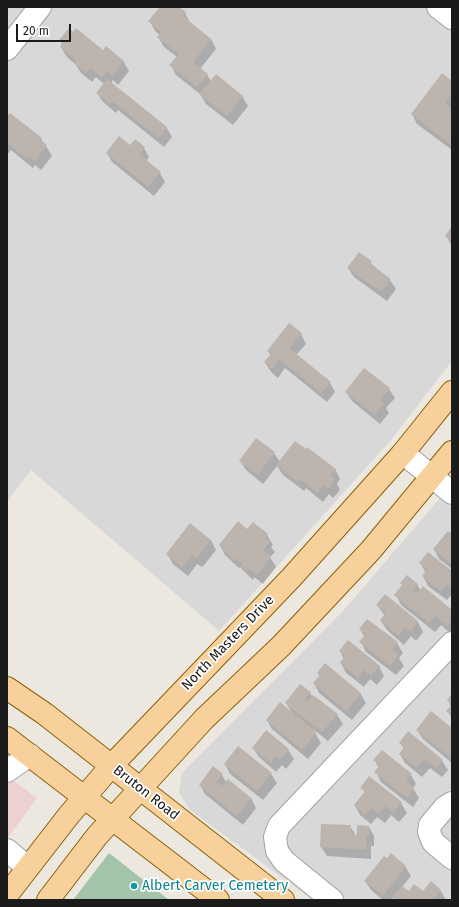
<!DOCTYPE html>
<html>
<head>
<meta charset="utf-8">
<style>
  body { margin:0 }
  #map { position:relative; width:459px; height:907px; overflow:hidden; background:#ece8e0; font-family:"Fira Sans",sans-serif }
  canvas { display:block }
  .frame { position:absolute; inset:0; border:8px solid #1b1b1b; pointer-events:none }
  .scale { position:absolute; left:16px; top:24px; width:55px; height:18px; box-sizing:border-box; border:2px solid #1b1b1b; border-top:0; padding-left:5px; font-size:12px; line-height:14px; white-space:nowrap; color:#1b1b1b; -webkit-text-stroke:3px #fff; paint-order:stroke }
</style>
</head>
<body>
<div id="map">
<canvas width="459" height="907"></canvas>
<div class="frame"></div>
<div class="scale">20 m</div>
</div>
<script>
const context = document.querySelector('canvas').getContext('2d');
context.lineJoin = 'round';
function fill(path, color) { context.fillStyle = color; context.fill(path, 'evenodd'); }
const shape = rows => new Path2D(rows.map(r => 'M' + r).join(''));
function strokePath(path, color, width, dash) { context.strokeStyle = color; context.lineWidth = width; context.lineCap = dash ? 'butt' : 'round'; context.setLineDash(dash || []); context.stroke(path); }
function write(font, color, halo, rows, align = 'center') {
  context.font = font + ' "Fira Sans",sans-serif'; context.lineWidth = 3.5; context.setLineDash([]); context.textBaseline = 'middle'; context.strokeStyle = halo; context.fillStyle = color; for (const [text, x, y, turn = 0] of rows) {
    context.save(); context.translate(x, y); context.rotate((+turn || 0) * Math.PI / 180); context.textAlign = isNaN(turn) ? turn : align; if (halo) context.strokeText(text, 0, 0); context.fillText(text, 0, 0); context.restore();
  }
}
const residential = shape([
  [7,7,452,7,452,361,391,440,219,631,31,470,7,502],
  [452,484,452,900,313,900,190,810,179,792,182,773,343,611]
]);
const commercial = shape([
  [7,776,37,798,7,839]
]);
const cemetery = shape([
  [109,853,169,900,73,900]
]);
const shadow = shape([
  [161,7,177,7,185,13,190,23,211,39,216,49,200,69,207,75,211,81,242,96,248,106,233,125,206,104,200,94,176,75,171,65,177,57,164,47,158,37,160,35,155,31,150,21],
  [73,33,103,51,106,47,124,62,129,71,118,85,113,80,111,83,166,127,172,137,164,147,118,110,116,113,103,102,97,93,104,84,96,77,92,82,81,73,76,65,66,56,61,47,63,44,60,40],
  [452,82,452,150,417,124,412,114],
  [7,118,41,139,46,146,52,156,41,170,35,165,33,168,11,150,7,155],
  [130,146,144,148,149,157,146,162,160,173,165,182,154,196,112,162,107,153],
  [452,228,452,246,446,236],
  [359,253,390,280,396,289,387,301,354,277,348,268],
  [301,334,306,344,296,355,330,383,335,392,327,402,285,368,278,378,271,372,265,362,271,356,268,351],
  [389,389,395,398,386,408,389,413,380,424,352,401,346,392],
  [274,453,280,462,335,469,340,479,337,484,340,490,333,498,329,494,323,502,306,488,304,491,283,475,277,466,263,484,246,470,240,461],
  [253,523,267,535,273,545,271,547,275,552,270,557,276,567,263,584,254,577,253,580,240,567,239,568,225,555,220,545,247,530],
  [452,535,452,569,439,559,434,549],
  [211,540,216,550,205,564,202,567,197,564,188,576,173,564,168,555],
  [421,564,452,572,452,594,447,600,428,586,423,576,426,573],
  [417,584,420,590,452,611,452,635,441,625,435,632,401,605,396,595,403,586],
  [385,595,418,622,423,632,416,641,411,636,404,645,387,630,381,621,385,616,377,605],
  [367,620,397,643,403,653,399,658,404,666,396,675,366,652,361,642,365,637,360,629],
  [340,651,379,666,384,676,377,685,370,679,364,687,346,673,341,663,344,659],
  [318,673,360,693,366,703,352,720,319,693,314,683,320,676],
  [310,693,313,697,337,715,343,724,328,741,313,729,321,743,308,759,272,729,267,720,293,714,286,703],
  [452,695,452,719,448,711,451,707,448,700],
  [452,729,452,763,423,739,417,730],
  [266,732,288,750,294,759,286,769,282,765,276,772,259,757,253,748],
  [400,743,442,761,448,770,442,777,430,768,422,777,405,763,400,754,404,749],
  [375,761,411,775,416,784,413,788,419,798,413,807,381,782,376,772,379,768],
  [225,764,271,774,277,783,263,800,230,774],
  [213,768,222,775,226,782,251,798,256,808,243,825,205,794,200,785],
  [370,778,401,803,407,813,399,822,391,815,385,823,377,817,371,824,360,815,355,806,365,793,362,788],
  [350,826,356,836,358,836,369,827,374,836,374,846,371,846,371,859,327,856,321,847],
  [405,866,411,876,402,887,409,892,423,893,431,883,441,891,446,900,396,900,394,897,392,900,383,900,371,890,365,881]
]);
const building = shape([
  [160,7,179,7,186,12,183,16,211,39,193,62,208,74,197,87,169,65,179,54,157,37,161,32,148,21],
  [69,28,73,32,76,28,103,50,106,46,124,61,112,76,107,71,102,78,90,68,86,73,74,63,76,60,60,47,62,43,59,40],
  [442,73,452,81,452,94,445,103,452,108,452,146,411,114],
  [216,74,243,96,227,116,199,94],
  [107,79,167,127,159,138,112,101,110,104,96,93],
  [10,113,42,138,40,140,47,145,35,161,29,156,27,159,7,143,7,116],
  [119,136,130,145,135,139,145,147,139,154,161,172,148,187,106,153],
  [452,226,452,242,445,236],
  [359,252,372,261,370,264,391,279,381,292,347,268],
  [289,323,302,333,289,348,331,382,321,393,279,359,272,369,264,362,271,354,267,351],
  [364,368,390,388,380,400,384,403,375,415,345,392],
  [256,438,275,452,258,475,239,461],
  [295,441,306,449,307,447,336,469,330,475,335,479,328,489,323,485,318,493,300,479,298,482,276,465],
  [238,521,247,529,253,522,268,534,265,538,270,542,263,550,271,557,257,575,249,568,247,571,241,566,242,564,234,558,233,560,219,545],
  [190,523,211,540,200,554,196,558,192,555,182,567,166,554],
  [448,531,452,534,452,565,433,549],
  [428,552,452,571,452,588,447,584,441,592,422,576,427,569,419,563],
  [407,575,418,584,413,590,417,593,423,586,452,610,452,620,447,626,435,616,429,623,394,595,402,585,400,583],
  [385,594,418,621,410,632,405,627,399,636,380,620,386,613,376,605],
  [367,619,398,642,392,650,399,655,390,666,359,642,366,634,359,629],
  [348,640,380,666,371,676,364,670,358,678,340,663,345,656,339,651],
  [325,663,361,693,346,711,313,683,320,675,317,673],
  [300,684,311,692,305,699,308,701,313,695,338,714,322,732,285,703],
  [452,693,452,716,446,711,452,705,447,700],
  [280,702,316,732,302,750,266,720],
  [431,711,452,728,452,759,416,730],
  [266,730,289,749,280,760,276,756,271,763,252,748],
  [408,731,443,760,436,768,424,759,417,768,399,754,404,747,399,743],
  [238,746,272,773,257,791,224,764],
  [382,750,412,774,406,781,414,788,407,798,374,772,380,765,373,760],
  [213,766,223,774,217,781,222,786,228,779,251,798,237,816,199,785],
  [369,776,402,802,393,813,385,806,379,814,371,808,365,815,354,805,365,791,360,788],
  [321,824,351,825,351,834,357,835,357,825,369,826,369,836,366,836,366,850,320,847],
  [391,853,406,866,383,896,364,881,384,856,387,858],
  [431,881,441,890,433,900,396,900,393,897,402,886,409,891,414,884,423,891]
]);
const minor = shape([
  [438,7,452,18],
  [7,49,40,7],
  [403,453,452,493],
  [7,771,30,755],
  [452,803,445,807,430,825,429,832,433,842,452,858],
  [7,850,27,867],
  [332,900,284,861,277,851,275,837,279,826,452,643]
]);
const major = shape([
  [7,688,45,714,283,900],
  [7,738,218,900],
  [7,895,69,815,112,765,291,578,403,453,452,392],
  [48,900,97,836,204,719,281,646,371,550,452,452]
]);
const markers = [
  [134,886,4,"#0f9aa8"]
];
const streetNames = [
  ["North Masters Drive",228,643,-46],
  ["Bruton Road",146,793,38]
];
const cultureNames = [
  ["Albert Carver Cemetery",142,886]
];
fill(residential, '#d9d8d8');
fill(commercial, '#edd1d0');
fill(cemetery, '#a3c4a8');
fill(shadow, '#0003');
fill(building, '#bcb4ad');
strokePath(minor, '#a2a2a2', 24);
strokePath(major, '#8b6107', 24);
strokePath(minor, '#fff', 22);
strokePath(major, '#f7d09b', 22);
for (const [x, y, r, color] of markers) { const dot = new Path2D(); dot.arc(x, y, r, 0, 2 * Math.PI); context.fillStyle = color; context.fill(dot); strokePath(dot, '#fff', 1.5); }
write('14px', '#1b1b1b', '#fff', streetNames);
write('14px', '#0d838f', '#fff', cultureNames, 'left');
</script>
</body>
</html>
